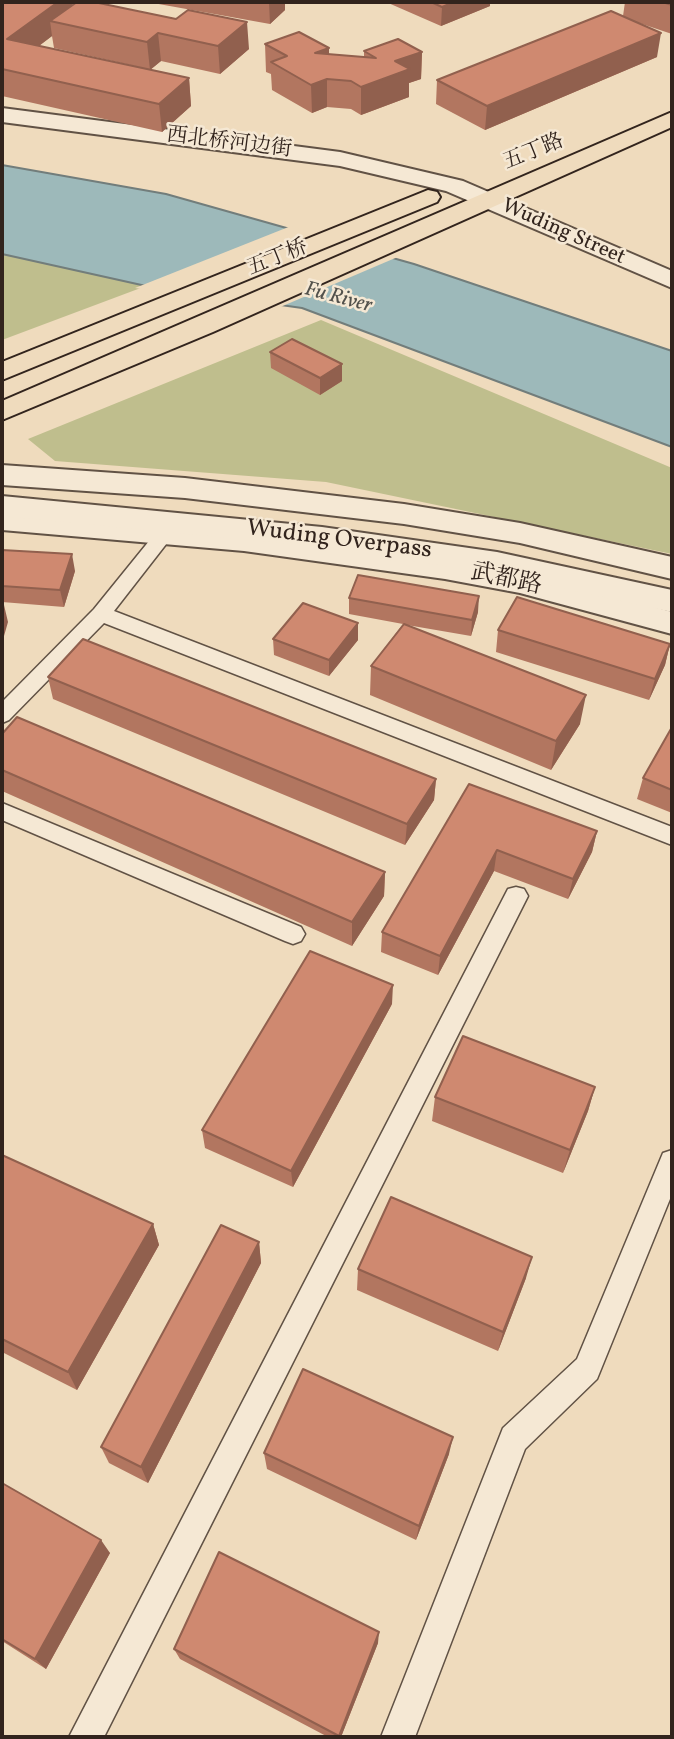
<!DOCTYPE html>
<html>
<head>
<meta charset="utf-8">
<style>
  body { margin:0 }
  #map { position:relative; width:674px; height:1739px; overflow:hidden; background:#efdbbd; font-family:Vollkorn,serif }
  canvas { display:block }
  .frame { position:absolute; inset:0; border:4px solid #32241d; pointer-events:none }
</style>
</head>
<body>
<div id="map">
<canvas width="674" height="1739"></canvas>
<div class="frame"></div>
</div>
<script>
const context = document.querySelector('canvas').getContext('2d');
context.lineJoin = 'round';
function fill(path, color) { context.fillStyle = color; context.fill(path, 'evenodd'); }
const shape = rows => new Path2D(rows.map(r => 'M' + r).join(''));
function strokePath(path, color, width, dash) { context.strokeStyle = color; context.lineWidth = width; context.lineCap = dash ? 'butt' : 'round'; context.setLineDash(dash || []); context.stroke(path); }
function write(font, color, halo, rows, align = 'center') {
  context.font = font + ' Vollkorn,"Noto Serif SC",serif'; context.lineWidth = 5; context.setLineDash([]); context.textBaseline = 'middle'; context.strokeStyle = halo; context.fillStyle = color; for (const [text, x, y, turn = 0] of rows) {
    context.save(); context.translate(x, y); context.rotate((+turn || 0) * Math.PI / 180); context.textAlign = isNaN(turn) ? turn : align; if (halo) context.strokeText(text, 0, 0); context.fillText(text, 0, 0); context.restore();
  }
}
const green = shape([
  [2,254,146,286,2,340],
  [321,320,672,468,672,554,326,482,55,461,28,439]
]);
const water = shape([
  [2,165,166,194,414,264,672,351,672,447,302,308,146,286,2,254,2,165]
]);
const pier = shape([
  [291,226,400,256,278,308,135,288]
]);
const service = shape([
  [165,528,172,530,174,534,114,611,672,827,672,845,104,623,9,720,2,723,2,702,94,609,158,530,165,528],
  [2,803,301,927,305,934,301,941,293,944,285,941,2,820,2,803],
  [516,887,524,889,528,896,104,1737,69,1737,508,889,516,887],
  [672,1150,672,1194,597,1379,525,1449,415,1737,381,1737,503,1428,577,1359,663,1153,672,1150]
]);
const minor = shape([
  [2,108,340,152,463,181,672,271,672,288,446,191,340,166,2,122,2,108],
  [2,465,185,478,404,504,520,523,672,557,672,579,520,543,404,524,185,498,2,485,2,465],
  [2,510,244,531,445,557,520,571,672,612,672,634,520,593,445,579,244,551,2,530,2,510]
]);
const tertiary = shape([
  [2,496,322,527,497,552,672,590,672,612,497,574,322,547,2,516,2,496]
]);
const primary = shape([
  [672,112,672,127,213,332,2,420,2,401,672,112],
  [428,190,437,192,440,197,437,202,2,380,2,362,428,190]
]);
const wall = shape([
  [2,2,72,2,72,5,249,49,220,74,161,61,150,70,189,78,191,106,162,132,2,96],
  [52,36,54,48,144,68,39,46],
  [153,2,285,2,285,10,270,24,153,3],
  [386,2,490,2,490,6,441,26],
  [625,2,672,2,672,34,627,19,657,57,485,130,436,104,437,80,623,16],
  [265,44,329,48,329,54,364,57,364,51,422,52,421,79,409,83,409,97,361,115,351,109,327,107,312,113,272,90,271,74,266,72],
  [270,352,342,364,342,381,320,395,271,368],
  [2,550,75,571,64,607,2,602],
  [349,598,478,612,471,636,407,625,580,724,551,770,370,695,371,666,403,624,349,614],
  [358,623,358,640,329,676,274,655,273,639],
  [498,630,670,644,665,665,649,700,496,652],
  [48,677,436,779,434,800,405,845,53,699],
  [672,727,672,813,637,799,643,778],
  [2,734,385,872,384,896,352,946,2,791],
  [469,784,597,831,592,852,568,899,494,871,438,975,381,952,382,932],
  [392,1004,293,1187,205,1148,202,1130],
  [595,1087,588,1111,563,1173,432,1121,435,1097],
  [2,1155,153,1224,159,1245,77,1390,2,1352],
  [259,1242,261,1263,148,1483,109,1463,101,1447],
  [358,1269,526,1278,498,1351,357,1290],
  [264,1453,449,1454,416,1540,267,1469],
  [2,1483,110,1553,46,1669,2,1641],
  [378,1643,341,1737,328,1737,180,1659,174,1649]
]);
const shadedWall = shape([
  [58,2,72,2,74,19,50,21,52,36,12,66,7,39],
  [269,2,285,2,285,10,270,24],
  [454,2,490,2,490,6,441,26,442,7],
  [247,22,249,49,220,74,218,46],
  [158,33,161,61,150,70,147,42],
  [661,33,657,57,485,130,487,106],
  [329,48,329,76,315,53],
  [422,52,421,79,409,83,409,97,361,115,361,87,395,61],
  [189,78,191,106,162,132,159,104],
  [327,79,327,107,312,113,311,85],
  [342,364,342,381,320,395,320,378],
  [72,554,75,571,64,607,60,590],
  [479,596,478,612,471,636,472,620],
  [4,605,8,622,2,643,2,614],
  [358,623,358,640,329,676,329,660],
  [670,644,665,665,649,700,655,679],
  [586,695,580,724,551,770,556,741],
  [436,779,434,800,405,845,407,824],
  [597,831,592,852,568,899,573,879],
  [497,850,494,871,438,975,440,956],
  [385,872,384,896,352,946,352,922],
  [393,985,392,1004,293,1187,291,1171],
  [595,1087,588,1111,563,1173,570,1150],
  [153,1224,159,1245,77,1390,68,1372],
  [259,1242,261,1263,148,1483,141,1467],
  [532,1257,526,1278,498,1351,503,1332],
  [453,1437,449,1454,416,1540,419,1526],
  [101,1540,110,1553,46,1669,35,1659],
  [379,1632,378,1643,341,1737,339,1737]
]);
const building = shape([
  [2,2,58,2,7,39,189,78,159,104,2,69,2,2],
  [77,2,94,2,176,19,188,10,247,22,218,46,158,33,147,42,50,21,77,2],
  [431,2,454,2,442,7,431,2],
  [662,2,672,2,672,5,662,2],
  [611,11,661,33,487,106,437,80,611,11],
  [299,32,329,48,315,53,376,58,364,51,398,39,422,52,395,61,410,69,361,87,351,81,327,79,311,85,271,62,287,56,265,44,299,32],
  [292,339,342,364,320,378,270,352,292,339],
  [2,550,72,554,60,590,2,586,2,550],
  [358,575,479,596,472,620,349,598,358,575],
  [517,597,670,644,655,679,498,630,517,597],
  [303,603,358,623,329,660,273,639,303,603],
  [404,624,586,695,556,741,371,666,404,624],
  [83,639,436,779,407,824,48,677,83,639],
  [17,717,385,872,352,922,2,770,2,734,17,717],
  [672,727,672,790,643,778,672,727],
  [469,784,597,831,573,879,497,850,440,956,382,932,469,784],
  [310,951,393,985,291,1171,202,1130,310,951],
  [463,1036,595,1087,570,1150,435,1097,463,1036],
  [2,1155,153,1224,68,1372,2,1339,2,1155],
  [391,1197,532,1257,503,1332,358,1269,391,1197],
  [221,1225,259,1242,141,1467,101,1447,221,1225],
  [303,1369,453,1437,419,1526,264,1453,303,1369],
  [2,1483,101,1540,35,1659,2,1639,2,1483],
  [219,1552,379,1632,339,1736,174,1649,219,1552]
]);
const farStreetnames = [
  ["西北桥河边街",229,144,7],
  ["五丁路",534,153,-22],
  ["Wuding Street",563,233,24],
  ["五丁桥",278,259,-22]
];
const farWaternames = [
  ["Fu River",338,299,15]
];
const streetNames = [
  ["Wuding Overpass",339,541,7],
  ["武都路",506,581,12]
];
fill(green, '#bfbe8d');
fill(water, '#9db9ba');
strokePath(water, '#727d7b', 2);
fill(pier, '#efdbbd');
strokePath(service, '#615245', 3);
strokePath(minor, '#615245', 4);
strokePath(tertiary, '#615245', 4);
strokePath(primary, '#32241d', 4);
fill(service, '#f5e8d4');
fill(minor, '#f5e8d4');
fill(tertiary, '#f5e8d4');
fill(primary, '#efdbbd');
fill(wall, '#b27660');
fill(shadedWall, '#91604e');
fill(building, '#cf8970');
strokePath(building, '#91604e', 2);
write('21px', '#32241d', '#f5e8d4', farStreetnames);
write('italic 21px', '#52514c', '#f5e8d4', farWaternames);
write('24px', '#32241d', '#f5e8d4', streetNames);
</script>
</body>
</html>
